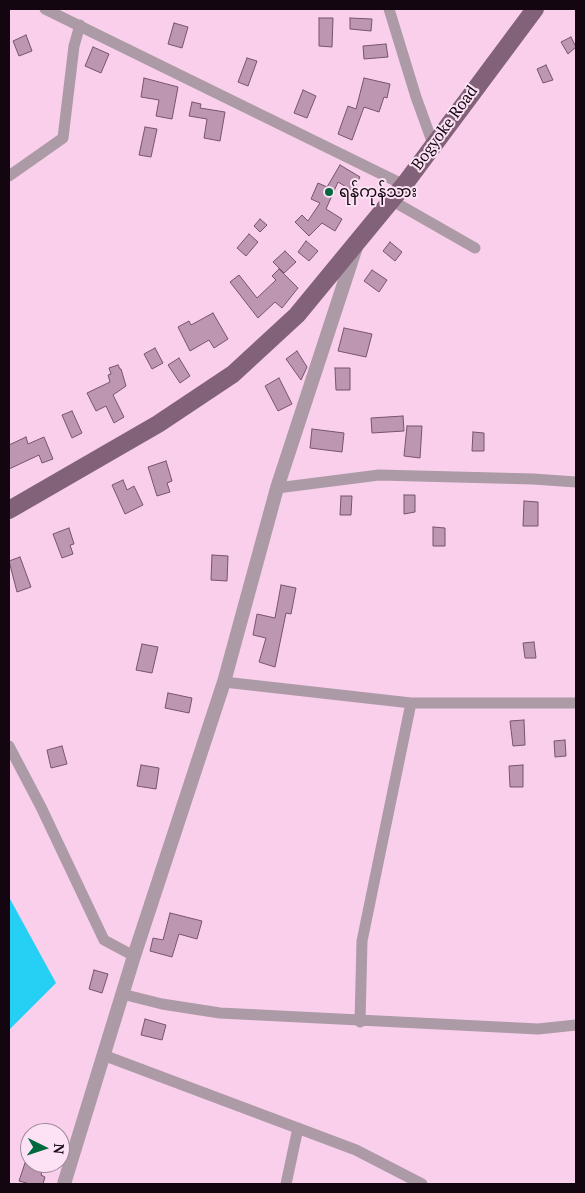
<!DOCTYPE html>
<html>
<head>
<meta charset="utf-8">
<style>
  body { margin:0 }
  #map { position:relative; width:585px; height:1193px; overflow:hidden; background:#f9cfec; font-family:"PT Serif",serif }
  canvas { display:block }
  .frame { position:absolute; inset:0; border:10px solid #130610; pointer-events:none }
  .north { position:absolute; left:20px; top:1123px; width:50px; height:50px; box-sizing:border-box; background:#fce2f4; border:1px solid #9f8a99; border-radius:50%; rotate:94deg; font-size:14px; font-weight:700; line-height:20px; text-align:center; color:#130610 }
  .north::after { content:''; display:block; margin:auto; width:18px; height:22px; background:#00683e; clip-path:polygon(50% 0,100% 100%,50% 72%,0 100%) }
</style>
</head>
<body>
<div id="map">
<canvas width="585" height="1193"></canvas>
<div class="frame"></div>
<div class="north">N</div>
</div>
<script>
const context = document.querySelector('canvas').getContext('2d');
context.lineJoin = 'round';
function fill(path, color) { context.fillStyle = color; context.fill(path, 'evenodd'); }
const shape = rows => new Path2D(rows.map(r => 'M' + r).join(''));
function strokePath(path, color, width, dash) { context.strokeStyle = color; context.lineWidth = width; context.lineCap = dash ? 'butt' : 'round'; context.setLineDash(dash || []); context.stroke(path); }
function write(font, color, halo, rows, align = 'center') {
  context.font = font + ' "PT Serif","Noto Sans Myanmar",serif'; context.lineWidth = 4; context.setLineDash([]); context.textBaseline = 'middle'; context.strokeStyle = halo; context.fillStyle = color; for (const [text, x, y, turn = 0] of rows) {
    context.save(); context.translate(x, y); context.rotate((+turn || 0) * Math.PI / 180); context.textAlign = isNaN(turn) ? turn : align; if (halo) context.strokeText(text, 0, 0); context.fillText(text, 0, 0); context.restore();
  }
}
const water = shape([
  [9,897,56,983,9,1030]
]);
const building = shape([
  [319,18,333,18,332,47,319,46,319,18],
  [350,18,372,19,371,31,350,29,350,18],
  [174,23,188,27,182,48,168,44,174,23],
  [26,35,32,51,19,56,13,41,26,35],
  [571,37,576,47,568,54,561,42,571,37],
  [386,44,388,57,364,59,363,46,386,44],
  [93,47,109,54,101,73,85,66,93,47],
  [247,58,257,61,248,86,238,82,247,58],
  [546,65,553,80,543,83,537,69,546,65],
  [144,78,178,87,172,119,156,116,159,100,141,97,144,78],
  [364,78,390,84,387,98,384,97,379,112,364,107,352,140,338,134,348,106,356,109,364,78],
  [303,90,316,96,307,118,294,113,303,90],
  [192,102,201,104,200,108,225,112,220,141,204,138,207,119,189,116,192,102],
  [145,127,157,129,151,157,139,155,145,127],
  [340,165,360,177,353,191,338,182,326,209,342,219,335,231,322,223,309,236,295,222,302,215,308,221,320,203,311,199,318,183,327,187,340,165],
  [260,219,267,225,260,232,254,226,260,219],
  [249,234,258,242,246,256,237,248,249,234],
  [306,241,318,251,309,261,298,252,306,241],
  [390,242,402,252,395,261,383,251,390,242],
  [285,251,296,262,284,273,273,262,285,251],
  [279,269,298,288,282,308,275,302,258,318,230,282,239,275,257,298,276,280,272,276,279,269],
  [372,270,387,280,379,292,364,281,372,270],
  [213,313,228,339,214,348,209,340,190,351,178,327,189,321,191,325,213,313],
  [344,328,372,334,366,357,338,351,344,328],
  [155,348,163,363,152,369,144,354,155,348],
  [297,351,307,367,301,380,286,359,297,351],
  [179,358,190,376,180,383,168,365,179,358],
  [118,365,120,369,121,369,126,386,113,395,124,417,114,423,106,406,96,411,87,393,110,382,108,375,111,374,109,368,118,365],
  [335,368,350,368,350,390,336,390,335,368],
  [279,378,292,404,278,411,265,386,279,378],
  [72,411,82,433,72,438,62,415,72,411],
  [403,416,404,431,372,433,371,418,403,416],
  [407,426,422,426,420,458,404,456,407,426],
  [312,429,344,433,342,452,310,448,312,429],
  [473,432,484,433,484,451,472,451,473,432],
  [26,437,28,444,44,437,53,459,42,463,39,455,9,469,9,445,26,437],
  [166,461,172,481,167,483,170,492,157,496,148,467,166,461],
  [123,480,127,490,134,486,143,505,125,514,112,485,123,480],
  [404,495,415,495,415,512,404,514,404,495],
  [341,496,352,496,351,515,340,515,341,496],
  [524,501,538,502,538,526,523,526,524,501],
  [433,527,445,528,445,546,433,546,433,527],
  [69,528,74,544,70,545,73,554,62,558,53,534,69,528],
  [212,555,228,556,227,581,211,580,212,555],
  [20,557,31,587,17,592,9,561,20,557],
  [281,585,296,588,291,614,286,613,275,667,259,662,266,638,253,635,257,614,275,618,281,585],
  [534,642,536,658,525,658,523,643,534,642],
  [142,644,158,647,152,673,136,670,142,644],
  [168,693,192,698,189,713,165,708,168,693],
  [524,720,525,745,513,746,510,721,524,720],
  [565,740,566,756,555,757,554,741,565,740],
  [62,746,67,764,51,768,47,750,62,746],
  [141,765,159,768,156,789,137,786,141,765],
  [523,765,523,787,510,787,509,766,523,765],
  [170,913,202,921,197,939,179,934,172,957,150,951,153,938,163,940,170,913],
  [94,970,108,974,102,993,89,989,94,970],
  [145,1019,166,1025,162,1040,141,1035,145,1019],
  [25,1163,45,1163,41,1175,45,1177,43,1184,30,1184,19,1181,25,1163]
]);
const minor = shape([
  [45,9,404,185],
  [389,9,416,97,433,144],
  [9,176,63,138,74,46,80,25],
  [391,200,475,248],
  [277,488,379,475,533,479,576,482],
  [224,682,411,703,576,703],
  [9,746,41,807,104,940,134,956],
  [122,994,162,1004,220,1013,538,1029,576,1025],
  [360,1022,362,941,411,703],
  [103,1055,356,1150,422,1184],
  [286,1184,298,1128]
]);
const tertiary = shape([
  [64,1184,134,956,224,682,277,488,356,247]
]);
const primary = shape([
  [9,510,158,424,233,374,297,315,404,185,535,9]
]);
const markers = [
  [329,192,5,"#00683e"]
];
const streetNames = [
  ["Bogyoke Road",445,128,-54]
];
const poiNames = [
  ["ရန်ကုန်သား",339,192]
];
fill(water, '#26d0f5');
fill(building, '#bd96b1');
strokePath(building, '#77546d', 1);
strokePath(minor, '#ac9aa6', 11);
strokePath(tertiary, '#ac9aa6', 14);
strokePath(primary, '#816278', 18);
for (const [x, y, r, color] of markers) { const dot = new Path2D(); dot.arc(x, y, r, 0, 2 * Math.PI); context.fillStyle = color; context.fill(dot); strokePath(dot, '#fce2f4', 2); }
write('16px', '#130610', '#fce2f4', streetNames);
write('16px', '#130610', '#fce2f4', poiNames, 'left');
</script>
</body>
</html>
